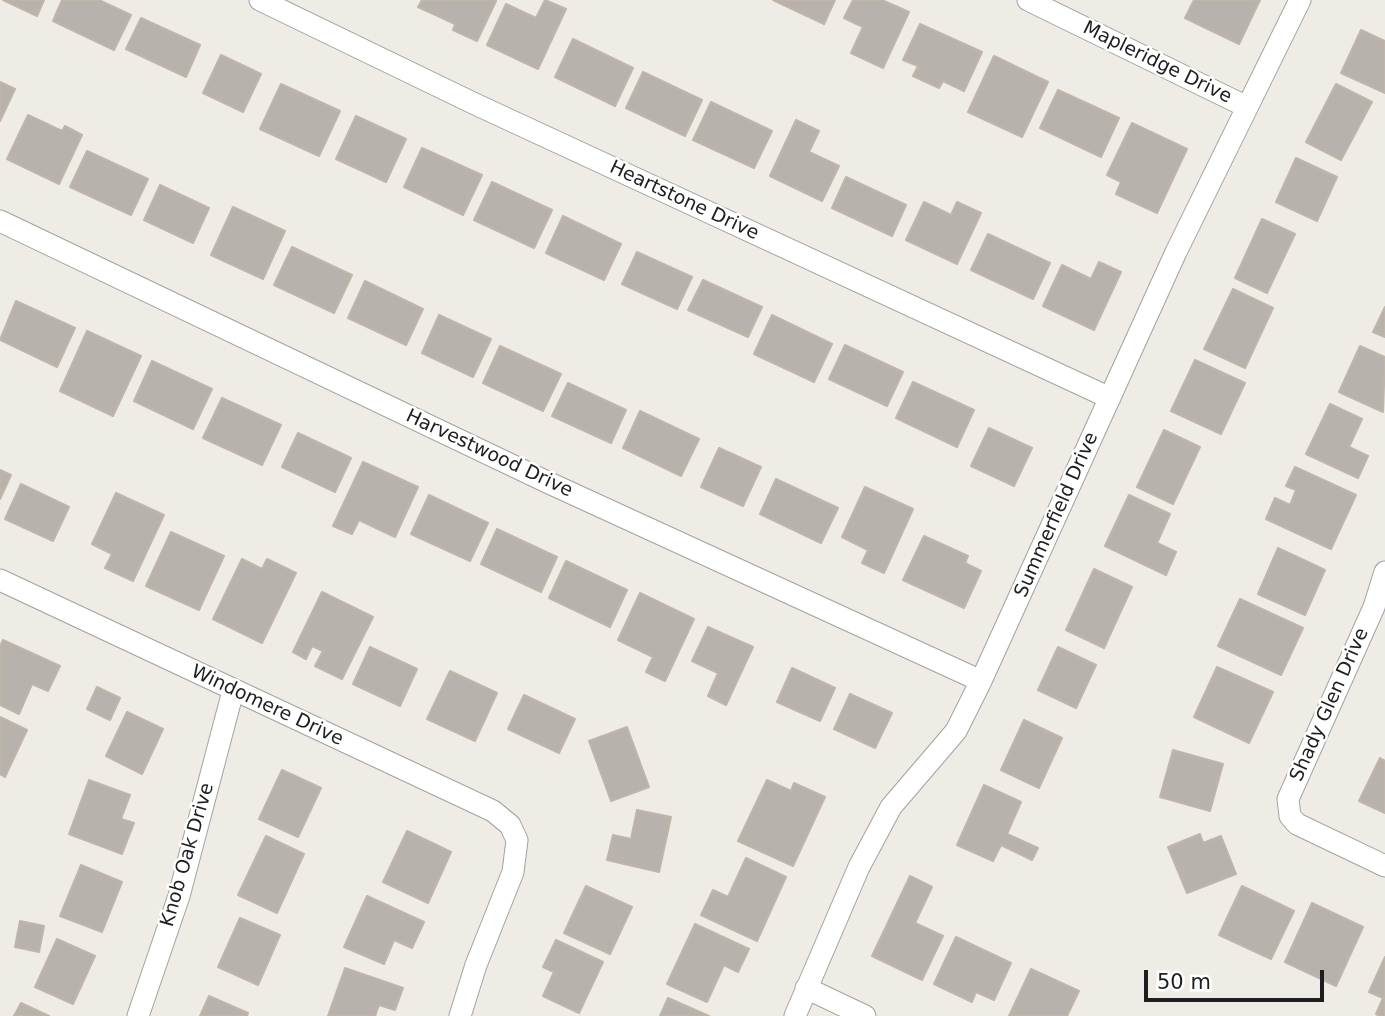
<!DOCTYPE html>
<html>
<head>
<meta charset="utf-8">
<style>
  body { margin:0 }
  #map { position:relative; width:1385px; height:1016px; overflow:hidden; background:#eeece5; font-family:"DejaVu Sans",sans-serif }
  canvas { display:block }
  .scale { position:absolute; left:1144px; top:970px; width:180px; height:32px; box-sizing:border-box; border:4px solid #1e1e1e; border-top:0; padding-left:9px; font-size:21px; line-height:24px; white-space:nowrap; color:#1e1e1e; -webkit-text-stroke:5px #fff; paint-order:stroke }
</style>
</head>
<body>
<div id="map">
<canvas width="1385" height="1016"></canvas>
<div class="scale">50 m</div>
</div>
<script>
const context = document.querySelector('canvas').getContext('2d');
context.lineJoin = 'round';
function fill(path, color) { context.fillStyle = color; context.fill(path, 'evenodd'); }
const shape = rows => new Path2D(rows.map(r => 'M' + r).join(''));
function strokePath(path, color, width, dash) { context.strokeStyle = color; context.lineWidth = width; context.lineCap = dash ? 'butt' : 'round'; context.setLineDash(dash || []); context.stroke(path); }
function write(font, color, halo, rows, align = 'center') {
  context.font = font + ' "DejaVu Sans",sans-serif'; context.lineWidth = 5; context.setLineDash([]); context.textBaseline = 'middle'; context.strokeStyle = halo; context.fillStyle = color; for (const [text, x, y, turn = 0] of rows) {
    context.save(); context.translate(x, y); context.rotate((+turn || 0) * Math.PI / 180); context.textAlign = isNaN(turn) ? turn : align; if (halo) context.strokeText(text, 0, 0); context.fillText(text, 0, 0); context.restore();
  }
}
const building = shape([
  [3,0,44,0,37,16,3,0],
  [62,0,99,0,131,15,114,50,53,21,62,0],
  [422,0,494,0,496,1,477,41,453,30,455,24,418,7,422,0],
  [545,0,566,9,538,69,487,45,506,4,536,18,545,0],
  [773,0,835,0,824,24,773,0],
  [853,0,882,0,909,12,883,68,851,53,863,27,844,18,853,0],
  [1194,0,1260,0,1239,44,1185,18,1194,0],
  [141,18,200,45,186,77,126,49,141,18],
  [920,24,982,52,964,91,943,81,939,88,913,76,918,66,903,60,920,24],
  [1361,30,1385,41,1385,93,1341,73,1361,30],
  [573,39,633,68,615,106,555,77,573,39],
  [221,55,261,74,243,112,203,93,221,55],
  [994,56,1048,82,1022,137,968,112,994,56],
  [643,72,702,100,685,136,626,108,643,72],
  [0,82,15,89,0,121,0,82],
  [281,84,340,111,319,156,260,129,281,84],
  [1336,84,1372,102,1341,160,1306,142,1336,84],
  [1058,90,1119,118,1101,157,1040,128,1058,90],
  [711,102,772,131,754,168,693,140,711,102],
  [28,115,62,131,65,126,82,135,59,184,7,159,28,115],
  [356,116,406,139,386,182,336,159,356,116],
  [796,120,819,131,809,152,839,166,822,201,770,176,796,120],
  [1132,123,1187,149,1157,213,1116,194,1121,182,1107,175,1132,123],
  [422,148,482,175,463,215,404,187,422,148],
  [87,151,148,179,131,215,70,187,87,151],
  [1296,158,1337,177,1317,221,1276,202,1296,158],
  [846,177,906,205,892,236,832,208,846,177],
  [492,182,552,210,534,248,474,220,492,182],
  [160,185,209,208,193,243,144,220,160,185],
  [924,202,951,215,957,202,981,213,957,264,906,240,924,202],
  [233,207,285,231,263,279,211,255,233,207],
  [563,216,621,244,604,280,546,253,563,216],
  [1262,219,1295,234,1267,293,1235,278,1262,219],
  [988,234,1050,263,1033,299,971,270,988,234],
  [292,247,352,275,334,313,274,285,292,247],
  [637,252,692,277,677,309,622,284,637,252],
  [1099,262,1121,272,1094,330,1043,306,1062,265,1091,279,1099,262],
  [703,280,762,307,748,337,688,310,703,280],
  [365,281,423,309,406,345,348,318,365,281],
  [1233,289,1273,308,1245,368,1204,349,1233,289],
  [16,301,75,328,57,367,0,340,16,301],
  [1385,307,1385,337,1373,332,1385,307],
  [439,315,491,339,473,377,422,353,439,315],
  [772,315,832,344,814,382,754,354,772,315],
  [87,331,141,356,113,416,60,391,87,331],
  [845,345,903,372,887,406,829,379,845,345],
  [500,346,561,374,543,411,483,383,500,346],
  [1360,346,1385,357,1383,412,1339,392,1360,346],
  [1195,360,1245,383,1221,434,1171,411,1195,360],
  [152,361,212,389,193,429,134,401,152,361],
  [913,382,974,410,957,447,896,418,913,382],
  [568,383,626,410,611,443,552,416,568,383],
  [222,398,281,425,262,465,203,438,222,398],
  [1330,404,1362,419,1349,447,1368,456,1358,478,1306,454,1330,404],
  [640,411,699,439,681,476,623,448,640,411],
  [989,428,1032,448,1014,486,971,466,989,428],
  [1164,430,1200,447,1173,504,1137,487,1164,430],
  [298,433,351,458,335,492,282,467,298,433],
  [719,448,761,467,743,506,701,487,719,448],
  [363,462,418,487,395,537,359,520,352,534,333,526,363,462],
  [1295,467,1356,495,1331,549,1266,519,1275,498,1290,505,1296,490,1286,486,1295,467],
  [0,470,11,475,0,499,0,470],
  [776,479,838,508,821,543,760,514,776,479],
  [21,484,69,507,53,541,5,519,21,484],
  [865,487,913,509,884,573,862,563,868,550,842,537,865,487],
  [116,493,164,515,133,581,105,568,112,554,92,544,116,493],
  [429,495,488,523,470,561,411,534,429,495],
  [1129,495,1170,514,1157,543,1176,552,1166,575,1105,546,1129,495],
  [497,529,557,557,541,592,481,564,497,529],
  [171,532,224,556,199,610,146,586,171,532],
  [924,536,968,556,965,563,981,571,964,608,903,580,924,536],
  [1278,548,1325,570,1305,615,1258,594,1278,548],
  [242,559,262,569,267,559,296,573,262,643,213,619,242,559],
  [566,561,627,590,610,627,549,598,566,561],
  [1094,569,1132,587,1104,648,1066,630,1094,569],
  [322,592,373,617,342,679,315,666,323,651,312,646,306,659,293,652,322,592],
  [640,593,694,619,665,681,646,672,653,657,618,640,640,593],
  [1240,599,1303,628,1281,675,1218,646,1240,599],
  [708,627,753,647,726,705,708,696,718,673,692,661,708,627],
  [3,640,60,666,48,691,32,684,19,714,0,705,0,646,3,640],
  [370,647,417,669,400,706,353,684,370,647],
  [1058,647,1096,665,1076,708,1038,690,1058,647],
  [1217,667,1273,692,1249,743,1194,717,1217,667],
  [792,668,835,688,820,721,777,702,792,668],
  [450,671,497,693,475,741,427,719,450,671],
  [97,687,120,698,110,720,87,709,97,687],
  [850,694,892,713,875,748,834,729,850,694],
  [524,695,575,719,559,753,508,729,524,695],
  [127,712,163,729,142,774,106,756,127,712],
  [0,717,27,730,5,777,0,774,0,717],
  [1024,720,1062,738,1039,788,1001,770,1024,720],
  [627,727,649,787,611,801,589,741,627,727],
  [1173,750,1223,764,1210,811,1160,797,1173,750],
  [1380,758,1385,761,1385,813,1359,801,1380,758],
  [282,770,321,788,298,837,259,819,282,770],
  [89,780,130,795,121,819,134,823,122,854,69,834,89,780],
  [767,780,791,791,794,783,825,797,793,866,738,841,767,780],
  [984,785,1021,802,1007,834,1038,848,1032,860,1001,845,993,861,957,845,984,785],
  [637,810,671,817,659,872,607,860,613,835,631,839,637,810],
  [407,831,451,852,428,903,383,882,407,831],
  [1200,834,1203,843,1221,836,1236,874,1187,893,1168,847,1200,834],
  [266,836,304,854,277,913,238,895,266,836],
  [746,858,786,877,757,941,701,915,713,890,728,897,746,858],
  [81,865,122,882,102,932,60,916,81,865],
  [910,876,932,887,915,923,943,936,922,980,872,956,910,876],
  [586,886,632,907,610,954,564,933,586,886],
  [1242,886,1294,911,1271,959,1219,935,1242,886],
  [367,896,424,922,412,948,394,940,384,964,344,947,367,896],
  [1312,903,1363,927,1336,986,1285,962,1312,903],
  [240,918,280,935,258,985,218,967,240,918],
  [20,921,44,926,39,952,15,947,20,921],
  [695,924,749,949,738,972,724,965,707,1002,667,984,695,924],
  [956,937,1011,963,994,1000,976,992,972,1002,934,984,956,937],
  [57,939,95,956,73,1004,35,987,57,939],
  [556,940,603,962,579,1013,543,996,554,972,543,967,556,940],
  [1385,957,1385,1016,1380,1016,1376,1014,1383,998,1369,992,1385,957],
  [345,968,403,988,395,1010,379,1005,375,1016,328,1016,345,968],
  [1031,969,1079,991,1067,1016,1009,1016,1031,969],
  [209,996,248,1013,247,1016,200,1016,209,996],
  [668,998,709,1016,660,1016,668,998],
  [21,1003,49,1016,14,1016,21,1003]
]);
const minor = shape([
  [260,0,475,104,1110,398],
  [1028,0,1247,107],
  [0,221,547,482,981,681],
  [1385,572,1374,607,1288,799,1290,816,1297,824,1385,866],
  [0,580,493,811,510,825,517,840,513,872,476,965,460,1016],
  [806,988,865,1016],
  [138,1016,179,896,233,691],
  [795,1016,859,867,891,807,956,731,981,681,1176,252,1300,0]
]);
const streetNames = [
  ["Mapleridge Drive",1157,63,26],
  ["Heartstone Drive",684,201,25],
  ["Harvestwood Drive",489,454,25],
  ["Summerfield Drive",1057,515,-66],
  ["Shady Glen Drive",1330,705,-66],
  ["Windomere Drive",267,706,25],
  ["Knob Oak Drive",188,855,-74]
];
fill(building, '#b7b2ab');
strokePath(building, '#bfb5a9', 2);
strokePath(minor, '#a2a2a2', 23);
strokePath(minor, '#fff', 21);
write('19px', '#1e1e1e', '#fff', streetNames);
</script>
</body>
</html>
